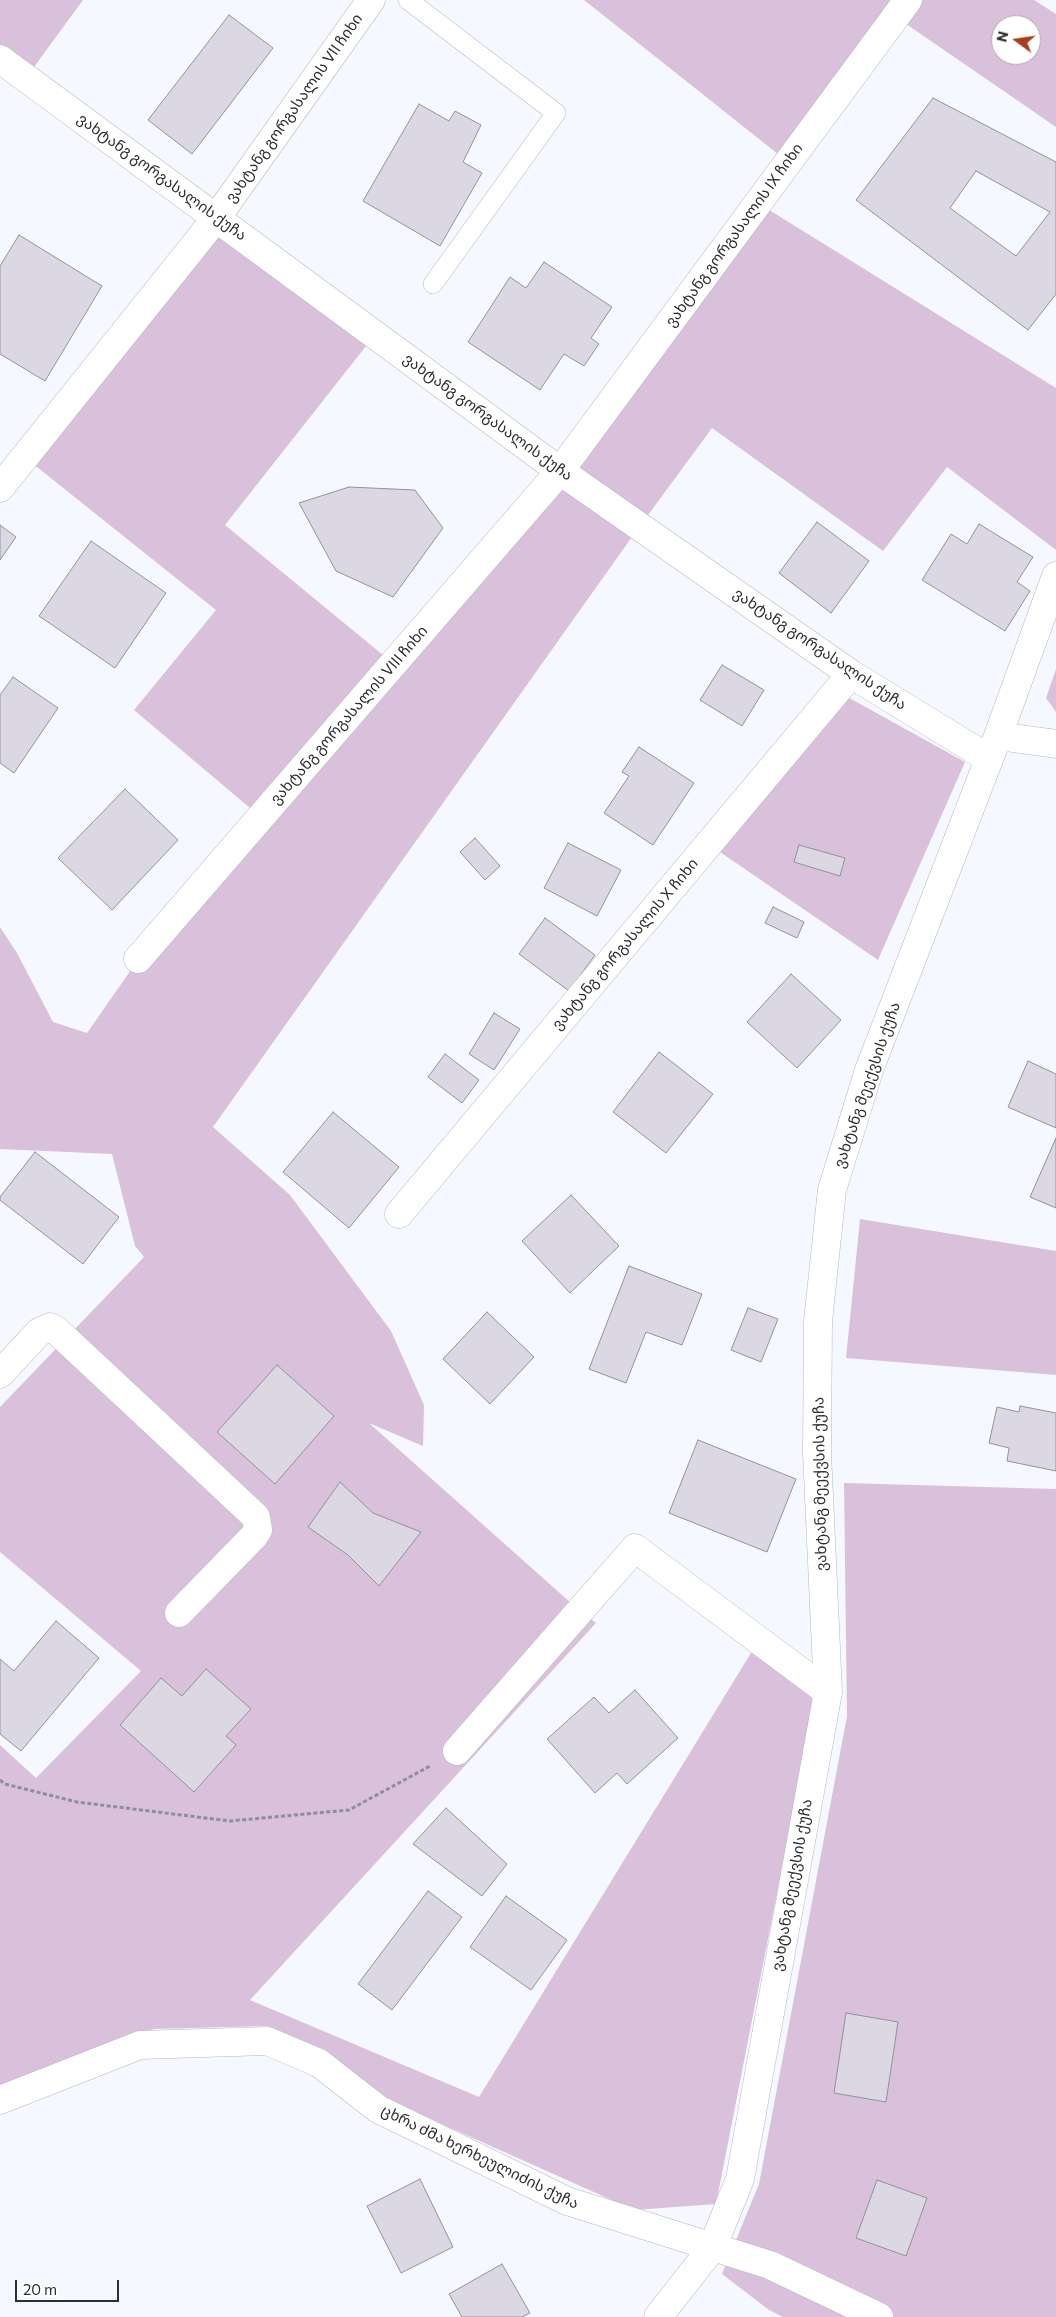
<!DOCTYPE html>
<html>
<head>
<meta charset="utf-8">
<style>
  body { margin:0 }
  #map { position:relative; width:1056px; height:2317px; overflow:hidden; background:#f6f8ff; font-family:Commissioner,sans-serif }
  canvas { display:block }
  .north { position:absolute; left:991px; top:15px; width:50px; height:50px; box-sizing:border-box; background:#fff; border:1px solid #ababad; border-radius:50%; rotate:284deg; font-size:14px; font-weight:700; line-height:20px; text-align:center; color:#2d2e32 }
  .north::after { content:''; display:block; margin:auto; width:18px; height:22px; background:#a63e20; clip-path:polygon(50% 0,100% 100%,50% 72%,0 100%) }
  .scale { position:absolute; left:15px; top:2280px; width:104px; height:22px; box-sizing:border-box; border:2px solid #2d2e32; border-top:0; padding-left:6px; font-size:15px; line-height:18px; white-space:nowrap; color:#2d2e32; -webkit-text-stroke:4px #fff; paint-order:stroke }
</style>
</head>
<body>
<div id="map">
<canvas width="1056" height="2317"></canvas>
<div class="north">N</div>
<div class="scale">20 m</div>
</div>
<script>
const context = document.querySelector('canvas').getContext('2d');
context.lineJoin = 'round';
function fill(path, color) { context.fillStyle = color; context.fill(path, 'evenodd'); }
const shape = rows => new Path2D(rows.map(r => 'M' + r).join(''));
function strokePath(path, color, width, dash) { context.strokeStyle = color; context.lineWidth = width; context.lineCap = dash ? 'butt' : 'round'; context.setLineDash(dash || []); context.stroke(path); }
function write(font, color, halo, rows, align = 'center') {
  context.font = font + ' Commissioner,"Noto Sans Georgian",sans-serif'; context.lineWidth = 4.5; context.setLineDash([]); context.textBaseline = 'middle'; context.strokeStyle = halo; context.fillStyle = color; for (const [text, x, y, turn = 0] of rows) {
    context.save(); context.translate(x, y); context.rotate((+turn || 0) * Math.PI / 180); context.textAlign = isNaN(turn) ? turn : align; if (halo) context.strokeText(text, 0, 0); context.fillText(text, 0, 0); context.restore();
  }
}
const green = shape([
  [0,0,83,0,26,78,0,59],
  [584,0,1034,0,1056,14,1056,127,896,17,788,162],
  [1001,25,1031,25,1031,55,1001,55],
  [758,203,1056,388,1056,550,947,467,883,551,712,428,640,526,560,471],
  [219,230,370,341,225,525,389,660,250,808,134,710,216,610,32,463],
  [565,483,634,534,213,1127,290,1195,391,1331,424,1405,423,1446,369,1423,571,1603,444,1747,585,1614,596,1623,250,2000,479,2097,754,1648,816,1694,716,2204,634,2210,388,2100,318,2049,267,2026,154,2029,0,2087,0,1745,36,1778,141,1671,0,1552,0,1407,144,1257,135,1246,112,1154,0,1149,0,927,17,953,53,1022,87,1033,135,964],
  [1056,669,1056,712,1046,698],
  [844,695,965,762,878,960,717,850],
  [860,1219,1056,1251,1056,1375,846,1358],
  [844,1483,1056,1489,1056,2317,783,2317,769,2310,722,2274,759,2184,847,1716]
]);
const building = shape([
  [229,15,273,48,192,154,148,120,229,15],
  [933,98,1056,162,1056,294,1028,330,856,200,933,98],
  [976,171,1050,212,1016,256,950,208,976,171],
  [419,104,449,121,455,111,481,125,463,162,482,173,440,246,363,201,419,104],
  [19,235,102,286,45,381,0,354,0,266,19,235],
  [544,262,612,307,591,338,599,344,584,366,564,354,540,390,468,342,510,277,526,288,544,262],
  [349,487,415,490,443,528,393,597,336,571,299,503,349,487],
  [817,522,869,561,831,613,779,573,817,522],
  [979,524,1033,557,1017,582,1030,591,1005,631,922,580,951,534,967,544,979,524],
  [0,525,16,537,0,560,0,525],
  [91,541,166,593,115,668,39,616,91,541],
  [722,665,764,690,742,726,700,700,722,665],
  [13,677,58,708,14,773,0,763,0,695,13,677],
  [639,747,694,783,653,845,604,813,629,776,622,772,639,747],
  [125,789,178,840,112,910,58,858,125,789],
  [475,838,500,866,485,880,460,852,475,838],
  [568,843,621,870,597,916,544,888,568,843],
  [799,845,845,858,840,876,794,862,799,845],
  [773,907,804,922,797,938,765,923,773,907],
  [545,918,595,955,569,991,519,954,545,918],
  [791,974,841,1020,797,1068,747,1022,791,974],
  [494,1013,520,1029,494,1070,469,1054,494,1013],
  [659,1052,713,1094,666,1153,613,1112,659,1052],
  [445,1054,479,1080,462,1103,428,1077,445,1054],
  [1028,1061,1056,1074,1056,1128,1008,1107,1028,1061],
  [333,1112,399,1167,349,1228,283,1172,333,1112],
  [1056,1138,1056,1208,1030,1197,1056,1138],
  [35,1152,119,1217,83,1264,0,1200,0,1197,35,1152],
  [571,1195,619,1246,570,1293,522,1241,571,1195],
  [629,1266,702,1294,682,1345,646,1332,626,1383,589,1369,629,1266],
  [748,1308,778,1319,761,1362,731,1350,748,1308],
  [487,1312,534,1357,490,1404,443,1359,487,1312],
  [277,1365,334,1416,275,1484,217,1432,277,1365],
  [1020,1406,1056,1413,1056,1471,1007,1461,1009,1448,989,1443,997,1407,1019,1412,1020,1406],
  [698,1440,796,1479,767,1552,669,1513,698,1440],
  [340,1482,373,1513,421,1532,379,1586,348,1555,308,1527,340,1482],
  [56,1621,99,1658,21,1751,0,1734,0,1659,14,1671,56,1621],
  [206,1669,251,1709,226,1736,236,1745,194,1792,120,1725,161,1678,182,1696,206,1669],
  [635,1690,678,1738,627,1784,617,1773,595,1793,547,1739,594,1697,609,1713,635,1690],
  [446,1808,507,1864,482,1896,413,1844,446,1808],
  [428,1891,462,1917,392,2010,358,1984,428,1891],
  [506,1896,567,1940,531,1990,470,1947,506,1896],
  [846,2013,898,2022,886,2102,834,2093,846,2013],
  [420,2179,453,2247,401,2273,367,2206,420,2179],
  [877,2180,927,2198,906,2256,856,2238,877,2180],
  [502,2264,530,2313,522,2317,462,2317,449,2294,502,2264]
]);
const path = shape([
  [0,1780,5,1784,77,1802,230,1821,349,1810,430,1766]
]);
const lane = shape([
  [408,0,556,113,433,284]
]);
const street = shape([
  [0,59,560,471,851,674,988,758],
  [0,488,217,217,371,0],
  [998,736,1056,744],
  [138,959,560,471,908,0],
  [399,1214,851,674],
  [0,1374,39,1332,50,1327,57,1331,256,1517,258,1530,254,1536,179,1613],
  [457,1751,635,1548,828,1692],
  [0,2100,140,2045,267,2041,319,2063,378,2109,567,2201,770,2265,879,2317],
  [658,2317,712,2248,740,2179,828,1692,817,1453,818,1321,832,1190,869,1070,998,736,1056,576]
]);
const streetNames = [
  ["ვახტანგ გორგასალის VII ჩიხი",294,108,-55],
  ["ვახტანგ გორგასალის ქუჩა",162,177,36],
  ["ვახტანგ გორგასალის IX ჩიხი",734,235,-54],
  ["ვახტანგ გორგასალის ქუჩა",488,417,36],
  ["ვახტანგ გორგასალის ქუჩა",820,649,34],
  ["ვახტანგ გორგასალის VIII ჩიხი",349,715,-49],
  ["ვახტანგ გორგასალის X ჩიხი",625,944,-50],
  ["ვახტანგ მეექვსის ქუჩა",867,1085,-71],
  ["ვახტანგ მეექვსის ქუჩა",820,1484,-91],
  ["ვახტანგ მეექვსის ქუჩა",792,1885,-80],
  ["ცხრა ძმა ხერხეულიძის ქუჩა",480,2157,26]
];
fill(green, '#d9c0db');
fill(building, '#dbd8e3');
strokePath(building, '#94919b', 1);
strokePath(lane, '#b5b7c2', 20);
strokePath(street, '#b5b7c2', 29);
strokePath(path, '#8d8f94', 3, [4, 2.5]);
strokePath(lane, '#fff', 19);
strokePath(street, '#fff', 28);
write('15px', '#2d2e32', '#fff', streetNames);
</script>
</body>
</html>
